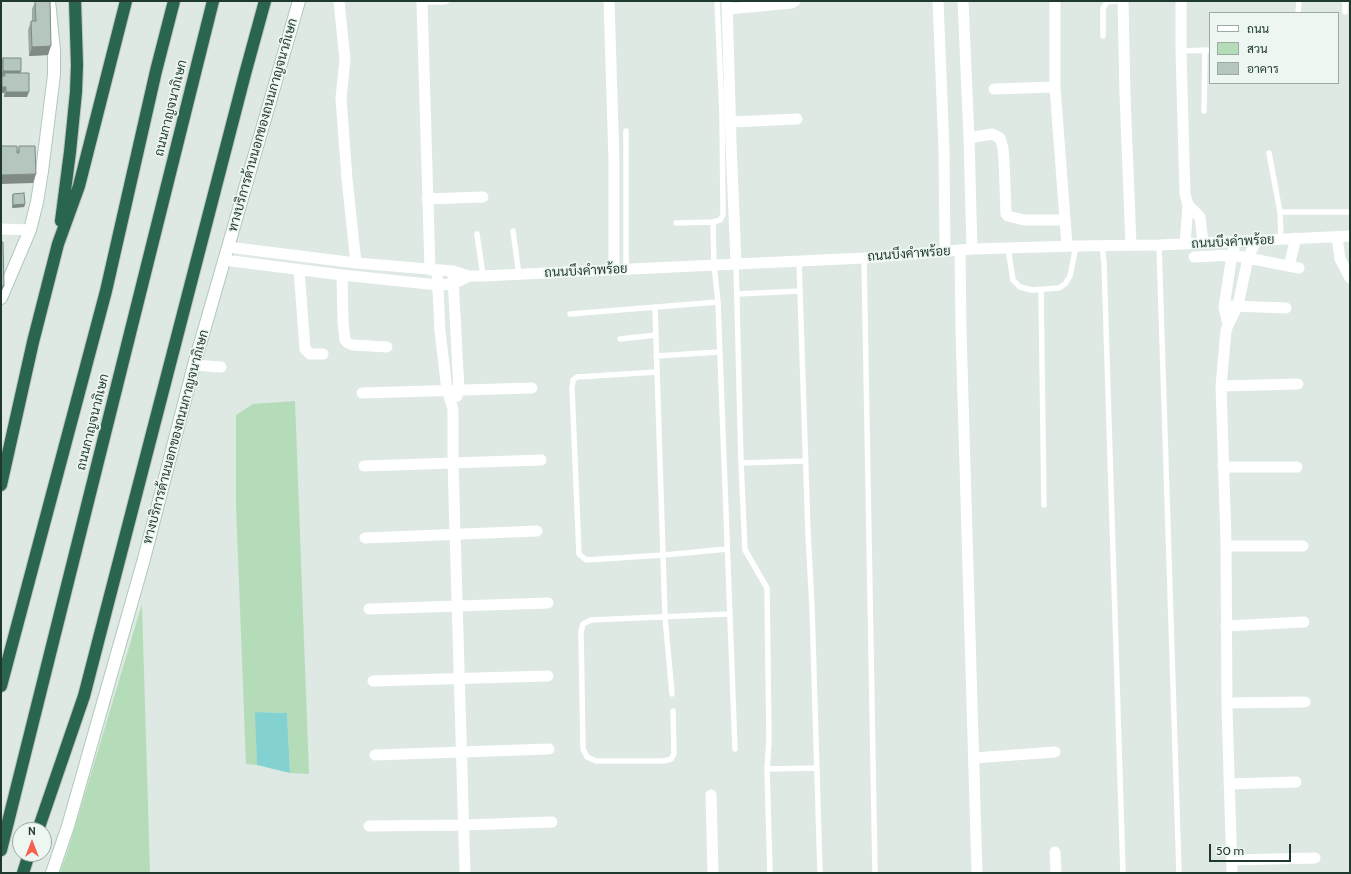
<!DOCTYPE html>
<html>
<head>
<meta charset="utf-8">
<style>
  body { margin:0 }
  #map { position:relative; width:1351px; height:874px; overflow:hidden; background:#dde9e2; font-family:Cabin,Sarabun,sans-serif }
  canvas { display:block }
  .frame { position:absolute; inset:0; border:2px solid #1f392e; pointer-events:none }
  .legend { position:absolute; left:1209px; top:12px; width:130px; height:72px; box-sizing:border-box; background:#edf6f0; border:1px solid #9baaa2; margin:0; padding:5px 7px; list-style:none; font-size:12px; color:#1f392e }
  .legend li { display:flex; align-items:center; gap:8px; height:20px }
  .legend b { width:20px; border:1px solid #9baaa2 }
  .north { position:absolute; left:12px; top:822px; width:40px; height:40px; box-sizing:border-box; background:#edf6f0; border:1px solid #9baaa2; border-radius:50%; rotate:0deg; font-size:11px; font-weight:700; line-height:16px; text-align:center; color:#1f392e }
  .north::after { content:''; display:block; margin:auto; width:14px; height:18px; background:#f45f50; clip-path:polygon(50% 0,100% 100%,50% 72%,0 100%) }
  .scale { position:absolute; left:1209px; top:844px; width:82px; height:18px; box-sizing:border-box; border:2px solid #1f392e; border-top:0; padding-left:5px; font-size:12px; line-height:14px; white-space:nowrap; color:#1f392e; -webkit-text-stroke:3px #edf6f0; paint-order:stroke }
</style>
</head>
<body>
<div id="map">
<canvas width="1351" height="874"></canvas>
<div class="frame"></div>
<ul class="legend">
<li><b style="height:5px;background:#fff"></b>ถนน</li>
<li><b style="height:11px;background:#b5dcb9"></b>สวน</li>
<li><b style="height:11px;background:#b5c7bd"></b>อาคาร</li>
</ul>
<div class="north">N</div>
<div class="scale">50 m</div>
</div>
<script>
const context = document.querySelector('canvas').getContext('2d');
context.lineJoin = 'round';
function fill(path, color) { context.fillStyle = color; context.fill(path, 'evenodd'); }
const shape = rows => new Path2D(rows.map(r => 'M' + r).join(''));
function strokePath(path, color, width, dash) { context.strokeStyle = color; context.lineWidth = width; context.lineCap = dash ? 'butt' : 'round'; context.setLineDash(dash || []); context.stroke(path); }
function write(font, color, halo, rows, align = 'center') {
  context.font = font + ' Cabin,Sarabun,sans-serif'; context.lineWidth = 3.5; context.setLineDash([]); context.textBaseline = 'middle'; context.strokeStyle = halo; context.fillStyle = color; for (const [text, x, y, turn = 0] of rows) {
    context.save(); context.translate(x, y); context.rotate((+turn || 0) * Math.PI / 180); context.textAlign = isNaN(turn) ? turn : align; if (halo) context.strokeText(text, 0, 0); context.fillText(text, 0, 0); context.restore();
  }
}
const green = shape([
  [295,401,309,774,290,773,287,713,256,712,257,765,246,764,236,505,236,415,253,404],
  [142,604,150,873,60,873,69,847]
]);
const water = shape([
  [255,712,287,713,290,773,257,765]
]);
const service = shape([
  [717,1,722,113,723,215,720,220,713,222,714,265,718,302,735,749],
  [422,2,442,2,447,1],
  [1345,12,1345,1],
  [1298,13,1299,1],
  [1103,36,1103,8,1107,2,1116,1],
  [1181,51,1210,50],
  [1204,111,1205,51],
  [1269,153,1280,212,1281,239],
  [1280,212,1350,212],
  [676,223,713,222],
  [513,231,519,275],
  [477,234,483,276],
  [1159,245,1179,873],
  [1102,246,1104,262,1123,873],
  [1008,248,1013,280,1020,287,1032,290,1059,288,1065,284,1070,276,1076,246],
  [864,258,875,873],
  [799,261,808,533,812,607,820,873],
  [736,263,741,463,745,550,767,588,769,741,767,769,770,873],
  [626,269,626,131],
  [1041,290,1044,505],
  [737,294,800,291],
  [655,308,665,617,672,694],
  [570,314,718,302],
  [620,339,656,335],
  [656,356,719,352],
  [657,372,577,377,573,380,572,388,579,554,586,560,664,555,727,549],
  [741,463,805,461],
  [673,711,674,754,671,759,664,761,596,761,587,757,583,749,581,632,583,624,591,620,729,614],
  [767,769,817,768]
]);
const minor = shape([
  [339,1,345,60,341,98,347,179,356,263],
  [422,1,430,270],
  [609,1,614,161,614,270],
  [727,1,731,142,736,263],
  [938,1,944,149,945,251],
  [963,1,969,138,972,249],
  [1123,1,1125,95,1131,245],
  [1181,1,1181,51,1185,194,1188,205,1185,244],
  [1055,4,1055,87,1067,246],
  [728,9,792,3,795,1],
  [994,89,1055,87],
  [731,122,797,119],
  [969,138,992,134,1000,138,1003,148,1004,161,1006,214,1008,216,1024,220,1065,220],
  [427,199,483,197],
  [1188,205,1200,217,1203,243],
  [1,229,30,230],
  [1337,237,1340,259,1350,278],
  [228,247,356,263,453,271,469,276,483,276,864,258,972,249,1076,246,1159,245,1350,236],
  [960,250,961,330,977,873],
  [1194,257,1232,255,1299,268],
  [224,260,342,275,438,285,453,284,469,276],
  [1289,266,1296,238],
  [299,270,305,349,310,354,323,354],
  [437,270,440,331,447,390,453,409,453,463,465,873],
  [342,275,343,322,345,340,348,343,353,345,387,347],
  [453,278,459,390,457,396],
  [1232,306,1286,308],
  [1228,325,1224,307,1232,255,1234,248],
  [194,365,221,367],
  [1221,386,1298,384],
  [362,393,532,388],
  [364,466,541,460],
  [1223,467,1297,467],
  [365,538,537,531],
  [1226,546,1303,546],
  [369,609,548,603],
  [1226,626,1304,622],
  [373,681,548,676],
  [1227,703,1305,702],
  [375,755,549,749],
  [974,758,1055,752],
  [1229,784,1296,782],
  [711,795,713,873],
  [369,826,464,825,552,822],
  [1055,852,1056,873],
  [1231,860,1315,858],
  [1232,873,1227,707,1226,541,1221,386,1226,331,1228,325,1238,305,1248,258,1256,241]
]);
const secondary = shape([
  [1,298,30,230,37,202,42,171,54,75,54,50,49,1],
  [52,873,68,826,144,559,194,365,299,1]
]);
const motorway = shape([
  [61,221,70,152,76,92,77,65,75,1],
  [1,485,33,342,58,244,79,186,126,1],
  [1,686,106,291,156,71,174,1],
  [38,830,84,696,245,74,265,1],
  [1,850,213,1],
  [23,873,29,854]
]);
const wall = shape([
  [29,1,50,1,48,55,29,56,28,30,31,21,32,21,32,9,35,2,29,2],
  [3,58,21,71,20,73,27,97,4,97,4,93,1,93,1,63],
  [19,146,33,183,17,152],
  [13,194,25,204,24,207,12,208,12,196]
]);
const shadedWall = shape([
  [30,1,46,1,45,2,29,2],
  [51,46,48,55,29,56,32,47],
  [3,71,21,71,19,76,5,76,4,73,3,76,1,76],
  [2,87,6,87,4,93,1,93],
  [6,92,29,92,27,97,4,97],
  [36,174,33,183,1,184,1,175],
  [25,204,24,207,12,208,13,205],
  [1,286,4,286,1,293]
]);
const building = shape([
  [35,1,50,1,51,46,32,47,31,21,36,21,35,1],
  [3,58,21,58,21,71,3,71,3,58],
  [4,73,29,73,29,92,6,92,6,87,2,87,2,76,5,76,4,73],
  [1,146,17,146,17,153,19,153,19,146,35,146,36,174,1,175,1,146],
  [24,193,25,204,13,205,13,194,24,193],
  [1,242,3,242,4,286,1,286,1,242]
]);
const streetNames = [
  ["ถนนกาญจนาภิเษก",171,108,-76],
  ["ทางบริการด้านนอกของถนนกาญจนาภิเษก",263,125,-74],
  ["ถนนบึงคำพร้อย",1233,242,-3],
  ["ถนนบึงคำพร้อย",909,254,-4],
  ["ถนนบึงคำพร้อย",586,271,-3],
  ["ถนนกาญจนาภิเษก",93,422,-76],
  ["ทางบริการด้านนอกของถนนกาญจนาภิเษก",176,437,-75]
];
fill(green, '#b5dcb9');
fill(water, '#83d1d1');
strokePath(secondary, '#b0c9bc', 14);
strokePath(motorway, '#bcc4c0', 14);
strokePath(service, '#fff', 5.5);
strokePath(minor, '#fff', 11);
strokePath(secondary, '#fff', 12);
strokePath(motorway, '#2a6550', 12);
fill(wall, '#9caba3');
fill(shadedWall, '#7f8b84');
fill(building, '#b5c7bd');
strokePath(building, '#7f8b84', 1);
write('13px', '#1f392e', '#edf6f0', streetNames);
</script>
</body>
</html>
